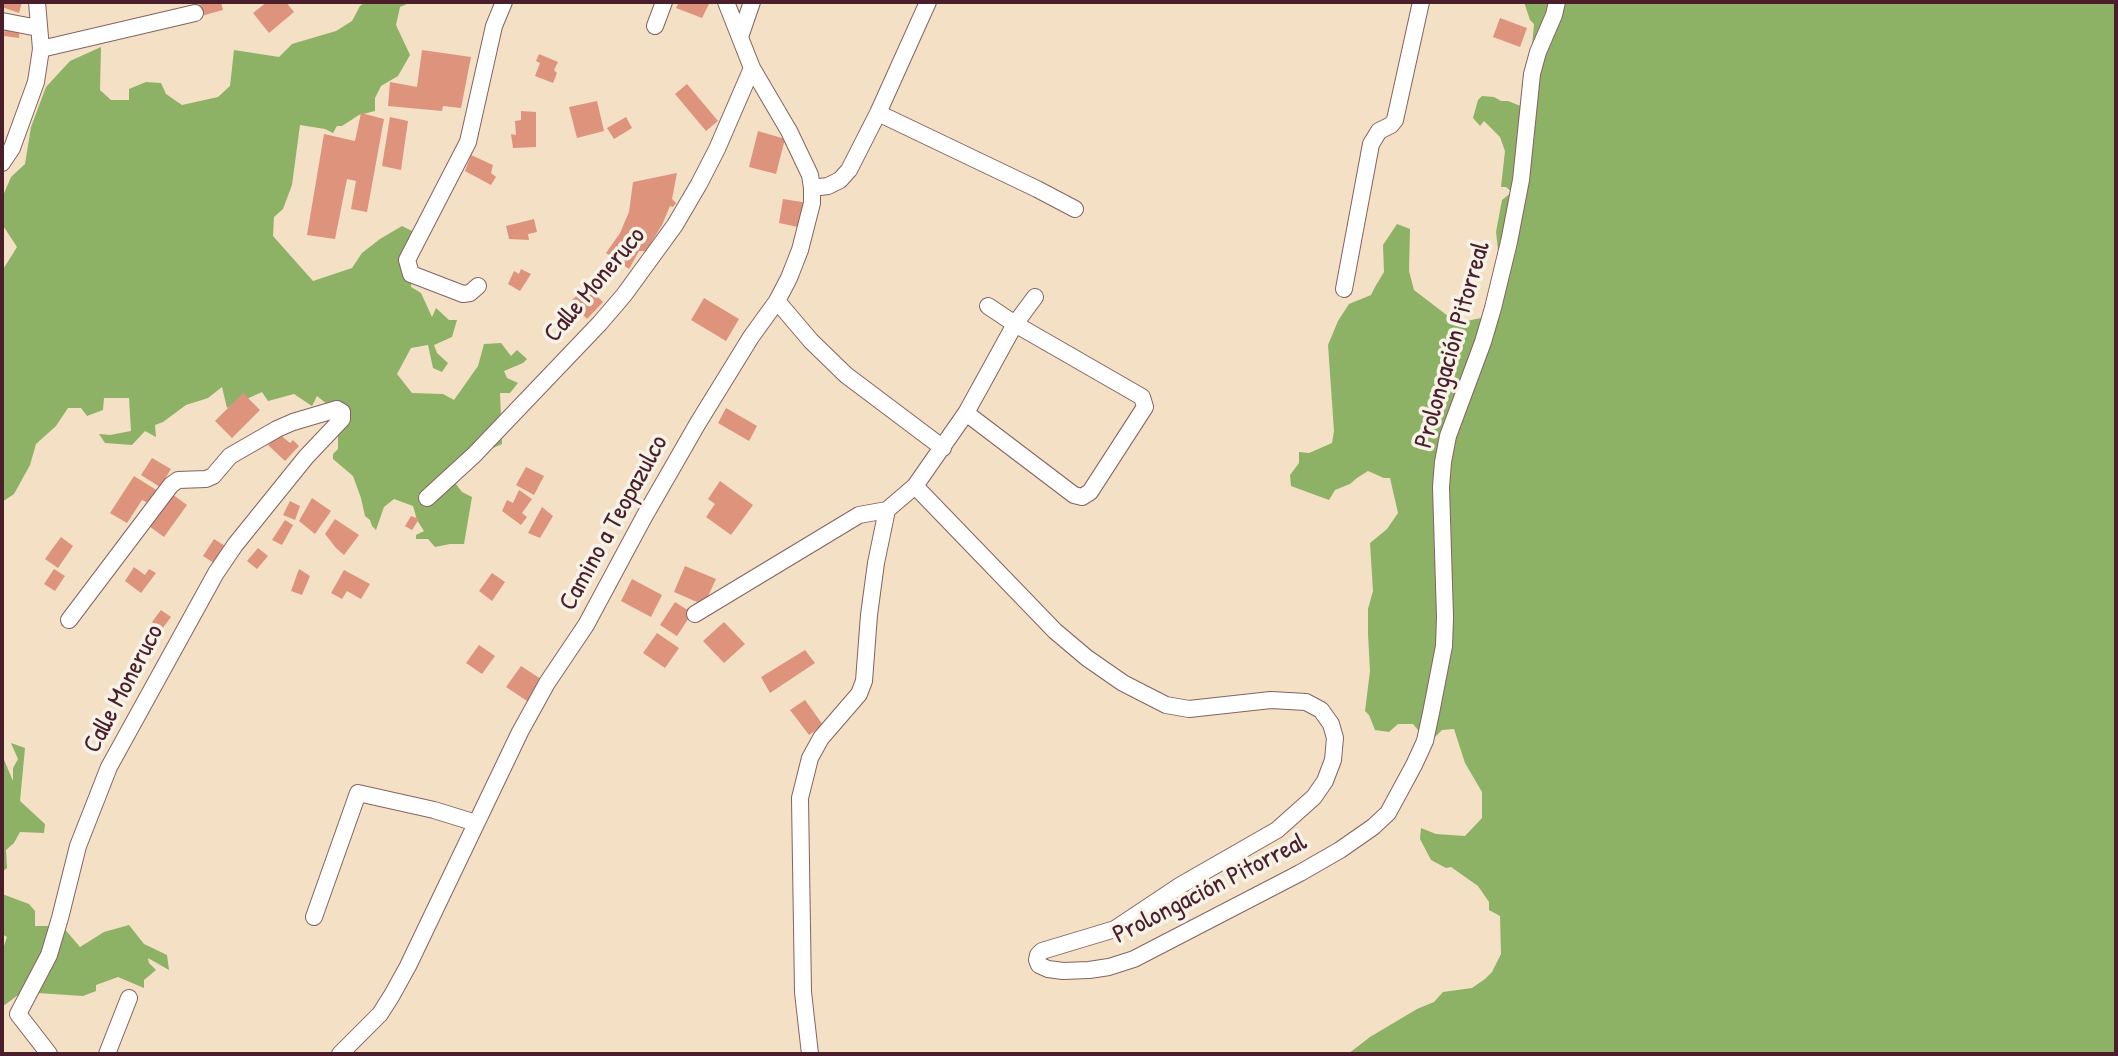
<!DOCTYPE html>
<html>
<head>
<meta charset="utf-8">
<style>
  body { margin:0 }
  #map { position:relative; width:2118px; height:1056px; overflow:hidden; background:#f3e0c5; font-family:"Patrick Hand",sans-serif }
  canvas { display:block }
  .frame { position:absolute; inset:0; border:4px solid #4a1f2b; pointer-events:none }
</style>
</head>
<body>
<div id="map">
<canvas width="2118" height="1056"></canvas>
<div class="frame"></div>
</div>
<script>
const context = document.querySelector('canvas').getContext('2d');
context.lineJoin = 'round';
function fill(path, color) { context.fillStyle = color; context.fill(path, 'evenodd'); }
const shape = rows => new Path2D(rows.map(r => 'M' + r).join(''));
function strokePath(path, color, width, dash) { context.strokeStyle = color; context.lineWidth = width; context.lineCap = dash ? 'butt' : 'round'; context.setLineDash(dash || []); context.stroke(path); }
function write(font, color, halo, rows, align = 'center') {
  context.font = font + ' "Patrick Hand",sans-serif'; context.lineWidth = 7; context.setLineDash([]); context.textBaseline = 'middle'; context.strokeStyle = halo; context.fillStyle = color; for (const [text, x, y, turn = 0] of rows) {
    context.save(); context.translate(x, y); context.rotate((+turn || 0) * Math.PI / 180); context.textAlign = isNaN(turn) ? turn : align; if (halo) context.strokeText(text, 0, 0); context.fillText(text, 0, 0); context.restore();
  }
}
const forest = shape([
  [365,2,411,2,400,7,396,25,410,55,398,76,381,86,375,98,375,111,359,115,342,126,337,126,333,133,325,129,300,125,292,185,283,209,274,217,273,236,313,281,352,268,362,253,380,239,402,226,416,233,411,287,421,293,432,317,436,308,449,320,457,320,452,337,434,345,437,353,448,363,442,372,433,368,428,345,411,348,397,374,412,393,443,394,454,400,478,366,484,344,501,343,511,356,517,350,527,359,523,363,504,371,507,378,518,383,510,393,500,393,502,444,493,448,479,447,475,462,456,484,462,492,472,497,464,544,450,544,435,547,428,539,416,539,416,535,424,531,417,520,413,506,394,499,384,507,376,530,372,526,370,520,365,516,361,498,353,476,333,459,333,454,338,449,338,413,317,396,312,406,294,394,268,401,262,392,227,408,222,387,208,398,186,405,163,422,155,425,156,437,145,431,132,445,105,443,99,434,110,435,131,431,129,398,104,398,103,410,87,416,81,408,68,408,56,426,36,444,30,465,14,494,2,502,2,271,17,247,2,224,2,198,11,177,25,164,31,127,46,87,70,61,101,47,100,90,111,100,129,100,129,89,146,82,161,83,166,94,182,105,218,97,230,86,234,50,279,57,292,44,336,31,352,21,360,6],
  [1524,2,2116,2,2116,1054,1348,1054,1370,1037,1417,1009,1434,1002,1443,992,1472,988,1485,979,1492,972,1501,954,1500,916,1489,910,1489,902,1478,886,1451,867,1446,868,1431,860,1420,839,1421,828,1436,834,1465,836,1482,818,1482,792,1465,763,1454,729,1442,730,1435,737,1428,729,1422,735,1413,724,1398,724,1389,732,1375,730,1369,715,1365,711,1370,671,1368,634,1368,609,1373,591,1370,543,1387,529,1398,513,1390,478,1384,478,1368,471,1357,478,1350,484,1335,490,1329,500,1291,486,1290,475,1299,463,1299,452,1309,453,1332,443,1334,431,1328,345,1338,321,1349,304,1371,295,1375,287,1384,272,1383,245,1397,224,1410,229,1409,271,1414,290,1457,323,1481,318,1487,309,1500,267,1496,232,1502,200,1512,192,1506,187,1501,187,1505,151,1500,137,1484,121,1480,126,1473,118,1478,100,1482,96,1494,97,1501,101,1508,101,1523,107,1531,58,1534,24,1530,20],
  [11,743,25,748,20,801,45,824,44,833,20,832,14,843,6,850,7,868,2,872,2,755,13,781,13,768,18,759],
  [2,894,29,904,35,911,35,926,62,926,80,947,104,932,129,925,144,944,167,955,169,970,148,958,149,963,156,970,144,980,144,988,118,977,96,985,96,991,83,996,22,992,2,1007,2,952,7,937,2,934]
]);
const building = shape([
  [2,2,22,2,19,13,2,7],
  [210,2,221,2,223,10,201,16,198,5],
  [267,2,286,2,294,12,269,33,253,13],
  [679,2,710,2,702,18,676,8],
  [1500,18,1527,28,1520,47,1493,37],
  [5,24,20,27,19,38,4,36],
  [422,50,471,57,461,108,443,106,442,111,388,106,390,82,417,87],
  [539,54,558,62,554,70,557,73,553,83,535,76,540,63,536,61],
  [687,84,718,121,706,131,675,94],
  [597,101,604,131,577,138,569,107],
  [521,111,536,112,536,147,513,148,511,134,516,135,515,121,521,120],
  [361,113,384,119,367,212,351,209,356,181,347,179,335,239,307,235,324,134,355,141],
  [390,117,408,121,401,170,382,166],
  [626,117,632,128,614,139,607,128],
  [758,131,785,139,776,174,749,167],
  [471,155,493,165,491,173,496,177,491,185,465,171],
  [677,173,672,199,676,203,673,207,670,206,662,225,646,251,639,251,629,269,606,253,620,233,629,212,633,182],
  [783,199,808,203,803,228,779,223],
  [534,219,537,232,528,234,529,240,509,239,506,226],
  [521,269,531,274,520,291,508,284,514,271,519,274],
  [587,286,603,302,587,319,570,302],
  [704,298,739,319,726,341,691,320],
  [243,393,260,410,232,438,215,421],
  [726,408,757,426,749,441,718,423],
  [279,434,290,443,293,440,299,446,285,461,268,445],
  [152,458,171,469,160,487,141,475],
  [526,467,544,476,534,495,516,485],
  [134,476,158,491,150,504,142,500,127,523,110,513],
  [720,481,753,505,731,535,706,517,715,504,708,499],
  [519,490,532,499,522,513,527,517,521,525,502,511,507,500,513,503],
  [172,494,187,505,164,537,149,526],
  [312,498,331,511,315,534,299,521],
  [290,501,300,506,295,520,283,515],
  [542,507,553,516,540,538,528,533],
  [411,516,419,519,412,530,405,526],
  [335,519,359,535,344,555,336,548,325,534],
  [285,520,293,525,282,545,272,540],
  [61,537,73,546,58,568,45,559],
  [214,539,225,546,214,563,203,556],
  [258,548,268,556,257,569,247,561],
  [685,566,716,579,704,605,674,592],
  [134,567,145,575,149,569,156,573,141,593,125,581],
  [54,569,65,576,55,591,44,584],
  [299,569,310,576,302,595,291,591],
  [344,570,370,584,361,599,347,591,342,599,331,593],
  [492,573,505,582,492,601,479,591],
  [632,579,662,595,651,617,621,601],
  [675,602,692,613,677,636,660,625],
  [161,610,171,617,162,629,152,622],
  [724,622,745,644,724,663,703,641],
  [657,633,679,648,665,668,643,653],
  [479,645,495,656,482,674,466,663],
  [805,650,815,663,770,693,761,677],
  [521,666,547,683,533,705,506,687],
  [805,700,823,725,809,735,790,710]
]);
const street = shape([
  [2,21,38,28],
  [655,26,664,2],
  [740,37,752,2],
  [41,49,195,13],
  [878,113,1037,189,1075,209],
  [2,163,12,148,36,82,41,49,37,2],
  [812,188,828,186,840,180,849,170,878,113,928,2],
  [478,286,470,293,463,294,411,274,407,260,468,142,494,26,504,2],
  [1344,289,1371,144,1379,131,1391,125,1395,120,1421,2],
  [777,301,811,341,846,375,943,448],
  [966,413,1015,324,1035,297],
  [915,486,1055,631,1087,658,1123,683,1166,705,1189,709,1271,700,1306,702,1321,710,1331,724,1335,738,1333,760,1325,781,1314,797,1277,830,1181,885,1115,929,1042,951,1038,955,1037,960,1039,965,1048,969,1063,971,1089,970,1109,967,1134,959,1300,873,1340,850,1373,827,1388,813,1414,765,1425,741,1431,713,1444,646,1445,617,1441,487,1443,462,1448,436,1483,342,1493,308,1509,242,1521,180,1532,74,1538,52,1554,15,1557,2],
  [427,498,474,455,600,323,624,295,675,225,699,184,717,149,752,68],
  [695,614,859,515,887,510],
  [314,917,358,793,434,810,476,823],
  [18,1014,49,955,60,918,78,846,109,767,216,573,235,545,306,457,342,419,342,412,337,409,293,422,277,429,230,456,213,476,206,479,178,480,171,485,69,620],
  [18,1014,49,1054],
  [107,1054,129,998],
  [340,1054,380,1014,392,995,408,966,520,732,547,683,586,625,644,517,698,423,751,337,777,301,789,278,800,250,812,203,812,188,810,175,789,131,752,68,726,2],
  [810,1054,803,992,800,798,810,758,821,738,859,694,864,681,869,615,876,563,887,510,915,486,966,413,1074,495,1082,497,1090,492,1145,407,1142,397,1015,324,988,306]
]);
const streetNames = [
  ["Calle Moneruco",595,285,-50],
  ["Prolongación Pitorreal",1453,345,-74],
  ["Camino a Teopazulco",614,523,-61],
  ["Calle Moneruco",124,689,-62],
  ["Prolongación Pitorreal",1210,889,-27]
];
fill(forest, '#8db266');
fill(building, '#de937d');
strokePath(street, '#856361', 18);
strokePath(street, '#fff', 16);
write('26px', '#4a1f2b', '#f7f3e8', streetNames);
</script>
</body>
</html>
